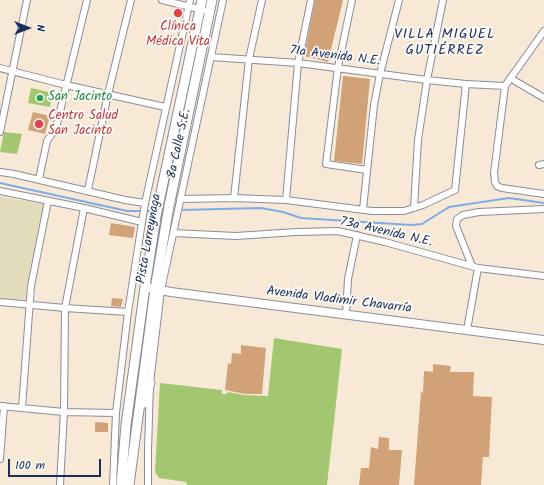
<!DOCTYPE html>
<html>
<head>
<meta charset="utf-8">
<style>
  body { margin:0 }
  #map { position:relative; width:544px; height:485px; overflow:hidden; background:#f8e9d6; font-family:Kalam,sans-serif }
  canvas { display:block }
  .north { position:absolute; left:8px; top:8px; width:40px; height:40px; -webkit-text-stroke:3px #fdfcf7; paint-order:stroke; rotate:90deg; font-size:11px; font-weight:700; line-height:16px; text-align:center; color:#1b2f5e }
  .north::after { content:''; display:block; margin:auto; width:14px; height:18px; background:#1b2f5e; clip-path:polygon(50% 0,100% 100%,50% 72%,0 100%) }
  .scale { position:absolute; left:8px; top:459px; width:93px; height:18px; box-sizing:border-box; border:2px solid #1b2f5e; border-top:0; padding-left:5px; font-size:12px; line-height:14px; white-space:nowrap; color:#1b2f5e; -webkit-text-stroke:3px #fdfcf7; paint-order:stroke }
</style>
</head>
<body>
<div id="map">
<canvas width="544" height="485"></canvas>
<div class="north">N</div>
<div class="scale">100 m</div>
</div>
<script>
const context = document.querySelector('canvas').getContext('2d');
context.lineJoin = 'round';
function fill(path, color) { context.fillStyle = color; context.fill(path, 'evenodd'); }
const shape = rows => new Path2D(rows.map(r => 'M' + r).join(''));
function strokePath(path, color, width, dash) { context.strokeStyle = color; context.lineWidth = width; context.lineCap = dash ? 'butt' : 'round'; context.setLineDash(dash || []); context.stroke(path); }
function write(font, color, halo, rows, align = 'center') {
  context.font = font + ' Kalam,sans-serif'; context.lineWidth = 3.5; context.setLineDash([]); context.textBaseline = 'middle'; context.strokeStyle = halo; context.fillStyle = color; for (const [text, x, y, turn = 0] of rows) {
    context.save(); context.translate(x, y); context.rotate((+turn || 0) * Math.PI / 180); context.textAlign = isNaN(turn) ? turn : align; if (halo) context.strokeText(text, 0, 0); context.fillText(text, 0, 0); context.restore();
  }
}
const built = shape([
  [0,197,44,204,25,300,0,298]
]);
const green = shape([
  [31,88,53,93,50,107,28,103],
  [4,132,22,134,17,154,0,152],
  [274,338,342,349,327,485,187,485,186,482,159,478,155,472,160,383,222,390,222,394,226,394,228,392,244,395,268,396]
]);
const stream = shape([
  [0,183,127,211,154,211],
  [180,210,261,208,283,212,301,218,411,225,422,224,449,207,462,205,509,198,544,203]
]);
const building = shape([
  [315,0,343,0,328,62,304,56],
  [343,76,370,79,362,164,334,161],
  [33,112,50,116,45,134,28,130],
  [111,223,135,227,133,238,109,235],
  [112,298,123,299,121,307,111,306],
  [241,345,266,348,262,394,245,394,225,390,228,363,231,364,232,353,241,354],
  [433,364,451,366,450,372,474,372,473,396,492,397,489,457,483,457,481,485,414,485,421,392,423,393,424,371,433,372],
  [95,422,108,423,108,432,95,432],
  [379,437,389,438,389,450,402,450,399,485,359,485,361,468,369,468,371,447,378,449]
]);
const minor = shape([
  [162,0,203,10],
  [352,0,338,67,326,164,367,170],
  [544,31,505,86,494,173,495,182,497,186,502,188,544,194],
  [211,57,298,63,427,80,466,84,505,86],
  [0,68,66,85,165,107],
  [510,78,544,98],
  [0,132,27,0],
  [539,165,544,164],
  [0,172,14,174,125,200,145,203],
  [39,179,47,141,56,128,87,0],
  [88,190,108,94,131,0],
  [0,191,84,208,142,222],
  [234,198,249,59,262,0],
  [180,199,234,198,286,200,372,211,404,211,423,205,455,190,466,84],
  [286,200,298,63,311,0],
  [414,208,418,140,427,80,443,0],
  [363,209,374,105,380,74,399,0],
  [173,233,236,236,296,232,338,231,385,242,478,268,544,276],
  [472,266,456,226,457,219,463,215,479,212,544,209],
  [0,302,65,308,128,312],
  [346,314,348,279,357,235],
  [467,330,478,268],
  [0,406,64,412,116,413],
  [22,408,31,286,48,201],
  [0,459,4,406],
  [60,485,64,412,65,308,84,208],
  [113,485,116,413,128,312,145,203,190,0],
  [148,485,148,450,150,383,161,290,223,0]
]);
const tertiary = shape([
  [145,287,171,292,544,340]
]);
const secondary = shape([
  [144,403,150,383],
  [121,485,126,425,145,287,156,216,202,0],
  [129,485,155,289,169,206,212,0]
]);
const markers = [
  [178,13,5,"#e0444e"],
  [40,98,4,"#2e9e5b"],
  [39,124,5,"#e0444e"]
];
const healthNames = [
  ["Clínica",178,28],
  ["Médica Vita",178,43],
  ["Centro Salud",48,117,"left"],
  ["San Jacinto",48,132,"left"]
];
const streetNames = [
  ["71a Avenida N.E.",335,57,7],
  ["8a Calle S.E.",180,144,-78],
  ["73a Avenida N.E.",386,233,13],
  ["Pista Larreynaga",150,239,-80],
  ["Avenida Vladimir Chavarría",339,301,7]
];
const leisureNames = [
  ["San Jacinto",48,98]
];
const neighbourhoodNames = [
  ["VILLA MIGUEL",445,36],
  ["GUTIÉRREZ",445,52]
];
fill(built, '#e2dcba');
fill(green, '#a3c770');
strokePath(stream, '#7dace7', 2);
fill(building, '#d1a278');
strokePath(minor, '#8a8c9a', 8);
strokePath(tertiary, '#8a8c9a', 10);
strokePath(secondary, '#8a8c9a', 11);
strokePath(minor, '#fff', 6);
strokePath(tertiary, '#fff', 8);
strokePath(secondary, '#fff', 9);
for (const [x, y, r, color] of markers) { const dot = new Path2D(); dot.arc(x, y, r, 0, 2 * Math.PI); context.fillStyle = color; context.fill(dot); strokePath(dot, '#fdfcf7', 1.5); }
write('13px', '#be3a42', '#fdfcf7', healthNames);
write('13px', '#1b2f5e', '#fdfcf7', streetNames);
write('13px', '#27864d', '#fdfcf7', leisureNames, 'left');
context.letterSpacing = '1px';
write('14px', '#1b2f5e', '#fdfcf7', neighbourhoodNames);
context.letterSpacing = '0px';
</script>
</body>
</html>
